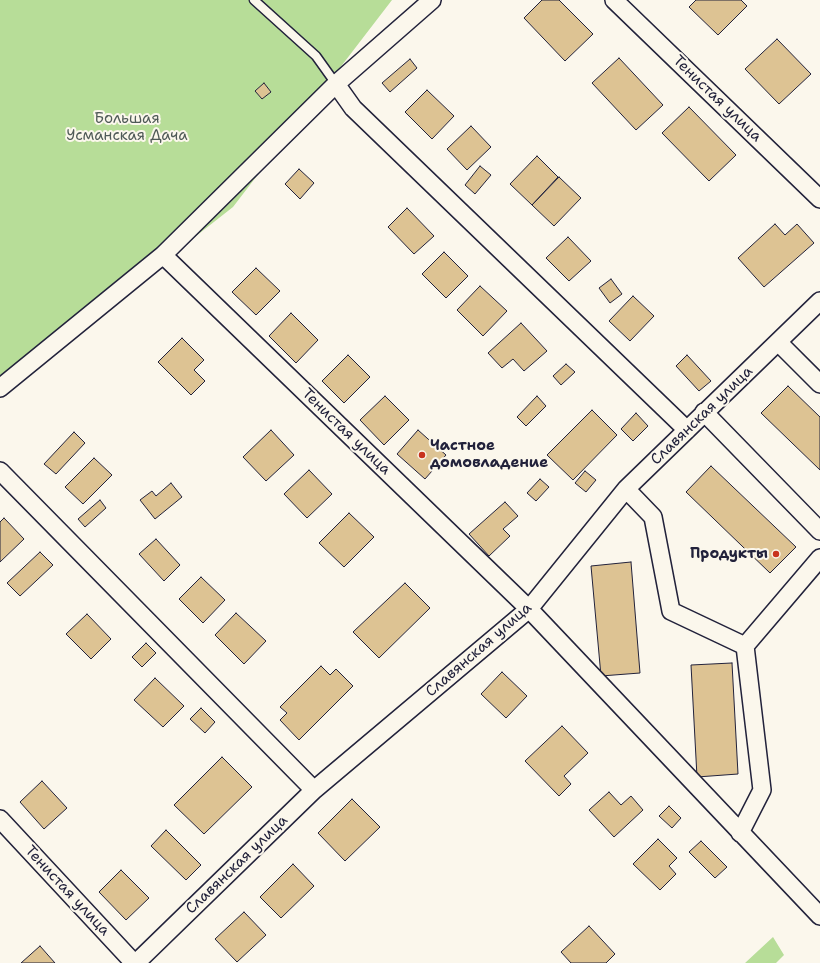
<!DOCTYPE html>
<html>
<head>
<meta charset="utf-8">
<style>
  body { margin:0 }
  canvas { display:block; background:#fbf7ec }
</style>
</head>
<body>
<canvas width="820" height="963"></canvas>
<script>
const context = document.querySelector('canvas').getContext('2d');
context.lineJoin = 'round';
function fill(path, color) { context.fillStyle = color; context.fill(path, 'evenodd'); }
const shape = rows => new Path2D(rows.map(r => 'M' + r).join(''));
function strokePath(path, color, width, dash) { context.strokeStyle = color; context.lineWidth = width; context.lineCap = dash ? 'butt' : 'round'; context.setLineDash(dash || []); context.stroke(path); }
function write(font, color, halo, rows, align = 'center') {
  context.font = font + ' "Shantell Sans",sans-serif'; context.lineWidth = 4; context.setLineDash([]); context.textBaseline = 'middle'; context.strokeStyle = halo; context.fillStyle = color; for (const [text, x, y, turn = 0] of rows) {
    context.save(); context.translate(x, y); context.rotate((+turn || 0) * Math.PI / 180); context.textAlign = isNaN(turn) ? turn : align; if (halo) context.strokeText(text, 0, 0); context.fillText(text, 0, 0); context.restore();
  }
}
const green = shape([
  [0,0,392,0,233,207,0,390],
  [773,937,784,955,776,963,745,963]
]);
const building = shape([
  [542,0,559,0,593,34,565,61,524,18,542,0],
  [696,0,741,0,747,6,718,35,689,7,696,0],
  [777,39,811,74,779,104,745,69,777,39],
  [619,58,663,105,636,130,592,83,619,58],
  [410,59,417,68,390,92,382,83,410,59],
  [264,83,271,92,262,99,255,91,264,83],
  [427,90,454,116,432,139,405,112,427,90],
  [689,107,736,155,709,181,662,133,689,107],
  [471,126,491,147,467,170,447,149,471,126],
  [537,156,558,177,532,205,510,184,537,156],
  [480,166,491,175,475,194,465,185,480,166],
  [299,169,314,183,300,199,285,184,299,169],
  [559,177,581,198,554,226,532,205,559,177],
  [407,208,434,236,414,254,388,227,407,208],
  [775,224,785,235,797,224,814,243,764,287,738,258,775,224],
  [568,237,591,261,569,281,546,258,568,237],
  [444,252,468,276,446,298,422,274,444,252],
  [256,268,280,291,256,315,232,292,256,268],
  [611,279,622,294,610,303,599,288,611,279],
  [480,286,507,311,483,336,457,310,480,286],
  [633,296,654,316,630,341,609,321,633,296],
  [291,313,318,340,296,363,269,336,291,313],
  [521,323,547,351,524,371,513,359,502,368,488,353,521,323],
  [182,338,204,360,194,370,205,381,191,395,158,362,182,338],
  [348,355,370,377,344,403,322,381,348,355],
  [687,355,711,381,699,391,676,366,687,355],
  [566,364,575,372,561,385,553,376,566,364],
  [788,386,820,417,820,470,761,413,788,386],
  [385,396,409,420,384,445,360,420,385,396],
  [537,396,546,406,526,426,517,417,537,396],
  [592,410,617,435,573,480,547,455,592,410],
  [636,413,648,426,633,441,621,429,636,413],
  [271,430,294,455,266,481,243,457,271,430],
  [418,430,446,455,425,479,397,454,418,430],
  [74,432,85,443,56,474,44,464,74,432],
  [94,458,112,475,83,504,65,487,94,458],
  [711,466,796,547,770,573,686,492,711,466],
  [309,470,332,494,307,518,284,494,309,470],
  [585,471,596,480,586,492,575,483,585,471],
  [540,479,549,487,536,501,527,493,540,479],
  [171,483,182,497,155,519,140,500,152,491,156,496,171,483],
  [100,500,106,508,85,527,78,519,100,500],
  [505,502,518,516,503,529,510,536,489,556,469,534,505,502],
  [349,513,374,537,344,567,319,543,349,513],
  [4,518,24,539,0,562,0,522,4,518],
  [156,539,180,565,164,581,139,554,156,539],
  [40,552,53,565,20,596,7,583,40,552],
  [631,562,640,673,601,676,591,566,631,562],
  [201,577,225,600,203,623,179,599,201,577],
  [405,583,430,608,379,658,353,632,405,583],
  [236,613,266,641,244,664,215,635,236,613],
  [87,614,111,639,91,659,66,634,87,614],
  [146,643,156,653,142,667,132,657,146,643],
  [732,663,738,774,697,777,691,665,732,663],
  [321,666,330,675,336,669,353,686,299,740,280,720,287,713,280,707,321,666],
  [502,672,527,696,506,718,481,694,502,672],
  [155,678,184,706,163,727,134,700,155,678],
  [201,708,215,722,205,733,190,719,201,708],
  [562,726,588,753,564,776,571,784,559,796,525,761,562,726],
  [222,757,252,787,204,834,174,805,222,757],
  [42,781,67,808,44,829,20,802,42,781],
  [609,792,621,805,631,796,643,810,614,837,589,810,609,792],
  [352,799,380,827,345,861,318,833,352,799],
  [669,806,681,818,672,828,659,816,669,806],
  [166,830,201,865,186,880,151,846,166,830],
  [658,839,677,858,669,866,676,874,660,890,633,864,658,839],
  [701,841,727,867,715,878,689,852,701,841],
  [293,864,314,886,281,918,260,897,293,864],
  [121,870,149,898,126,920,99,892,121,870],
  [244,912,266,935,237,962,215,939,244,912],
  [589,926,615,954,606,963,571,963,561,952,589,926],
  [40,946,55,963,21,963,40,946]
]);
const lane = shape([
  [254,0,316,56,336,84]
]);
const street = shape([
  [614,0,820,199],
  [336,84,353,108,687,430],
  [163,255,529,609,820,916],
  [778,342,820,384],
  [0,388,163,255,336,84,432,0],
  [704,412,820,531],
  [0,471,314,790],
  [626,489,653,517,671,611,745,646],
  [0,819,134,963],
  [740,833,762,790,745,646,820,558],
  [136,963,314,790,529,609,626,489,820,301]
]);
const markers = [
  [422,455,4,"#c8321e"],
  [776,554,4,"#c8321e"]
];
const streetNames = [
  ["Тенистая улица",717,99,44],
  ["Славянская улица",702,416,-44],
  ["Тенистая улица",346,432,44],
  ["Славянская улица",479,650,-41],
  ["Славянская улица",237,865,-44],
  ["Тенистая улица",67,891,47]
];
const parkNames = [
  ["Большая",127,119],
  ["Усманская Дача",127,136]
];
const poiNames = [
  ["Частное",430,446],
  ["домовладение",430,463],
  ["Продукты",768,554,"right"]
];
fill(green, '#b7dd98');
fill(building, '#ddc393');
strokePath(building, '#22223b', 1);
strokePath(lane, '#22223b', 11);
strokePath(street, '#22223b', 20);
strokePath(lane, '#fbf7ec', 8);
strokePath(street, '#fbf7ec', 17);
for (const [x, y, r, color] of markers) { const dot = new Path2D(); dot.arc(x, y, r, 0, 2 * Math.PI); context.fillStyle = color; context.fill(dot); strokePath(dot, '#fbf7ec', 1.5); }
write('15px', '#22223b', '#fbf7ec', streetNames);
write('15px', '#4f5a57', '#fbf7ec', parkNames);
write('bold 15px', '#22223b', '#fbf7ec', poiNames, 'left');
</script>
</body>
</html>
